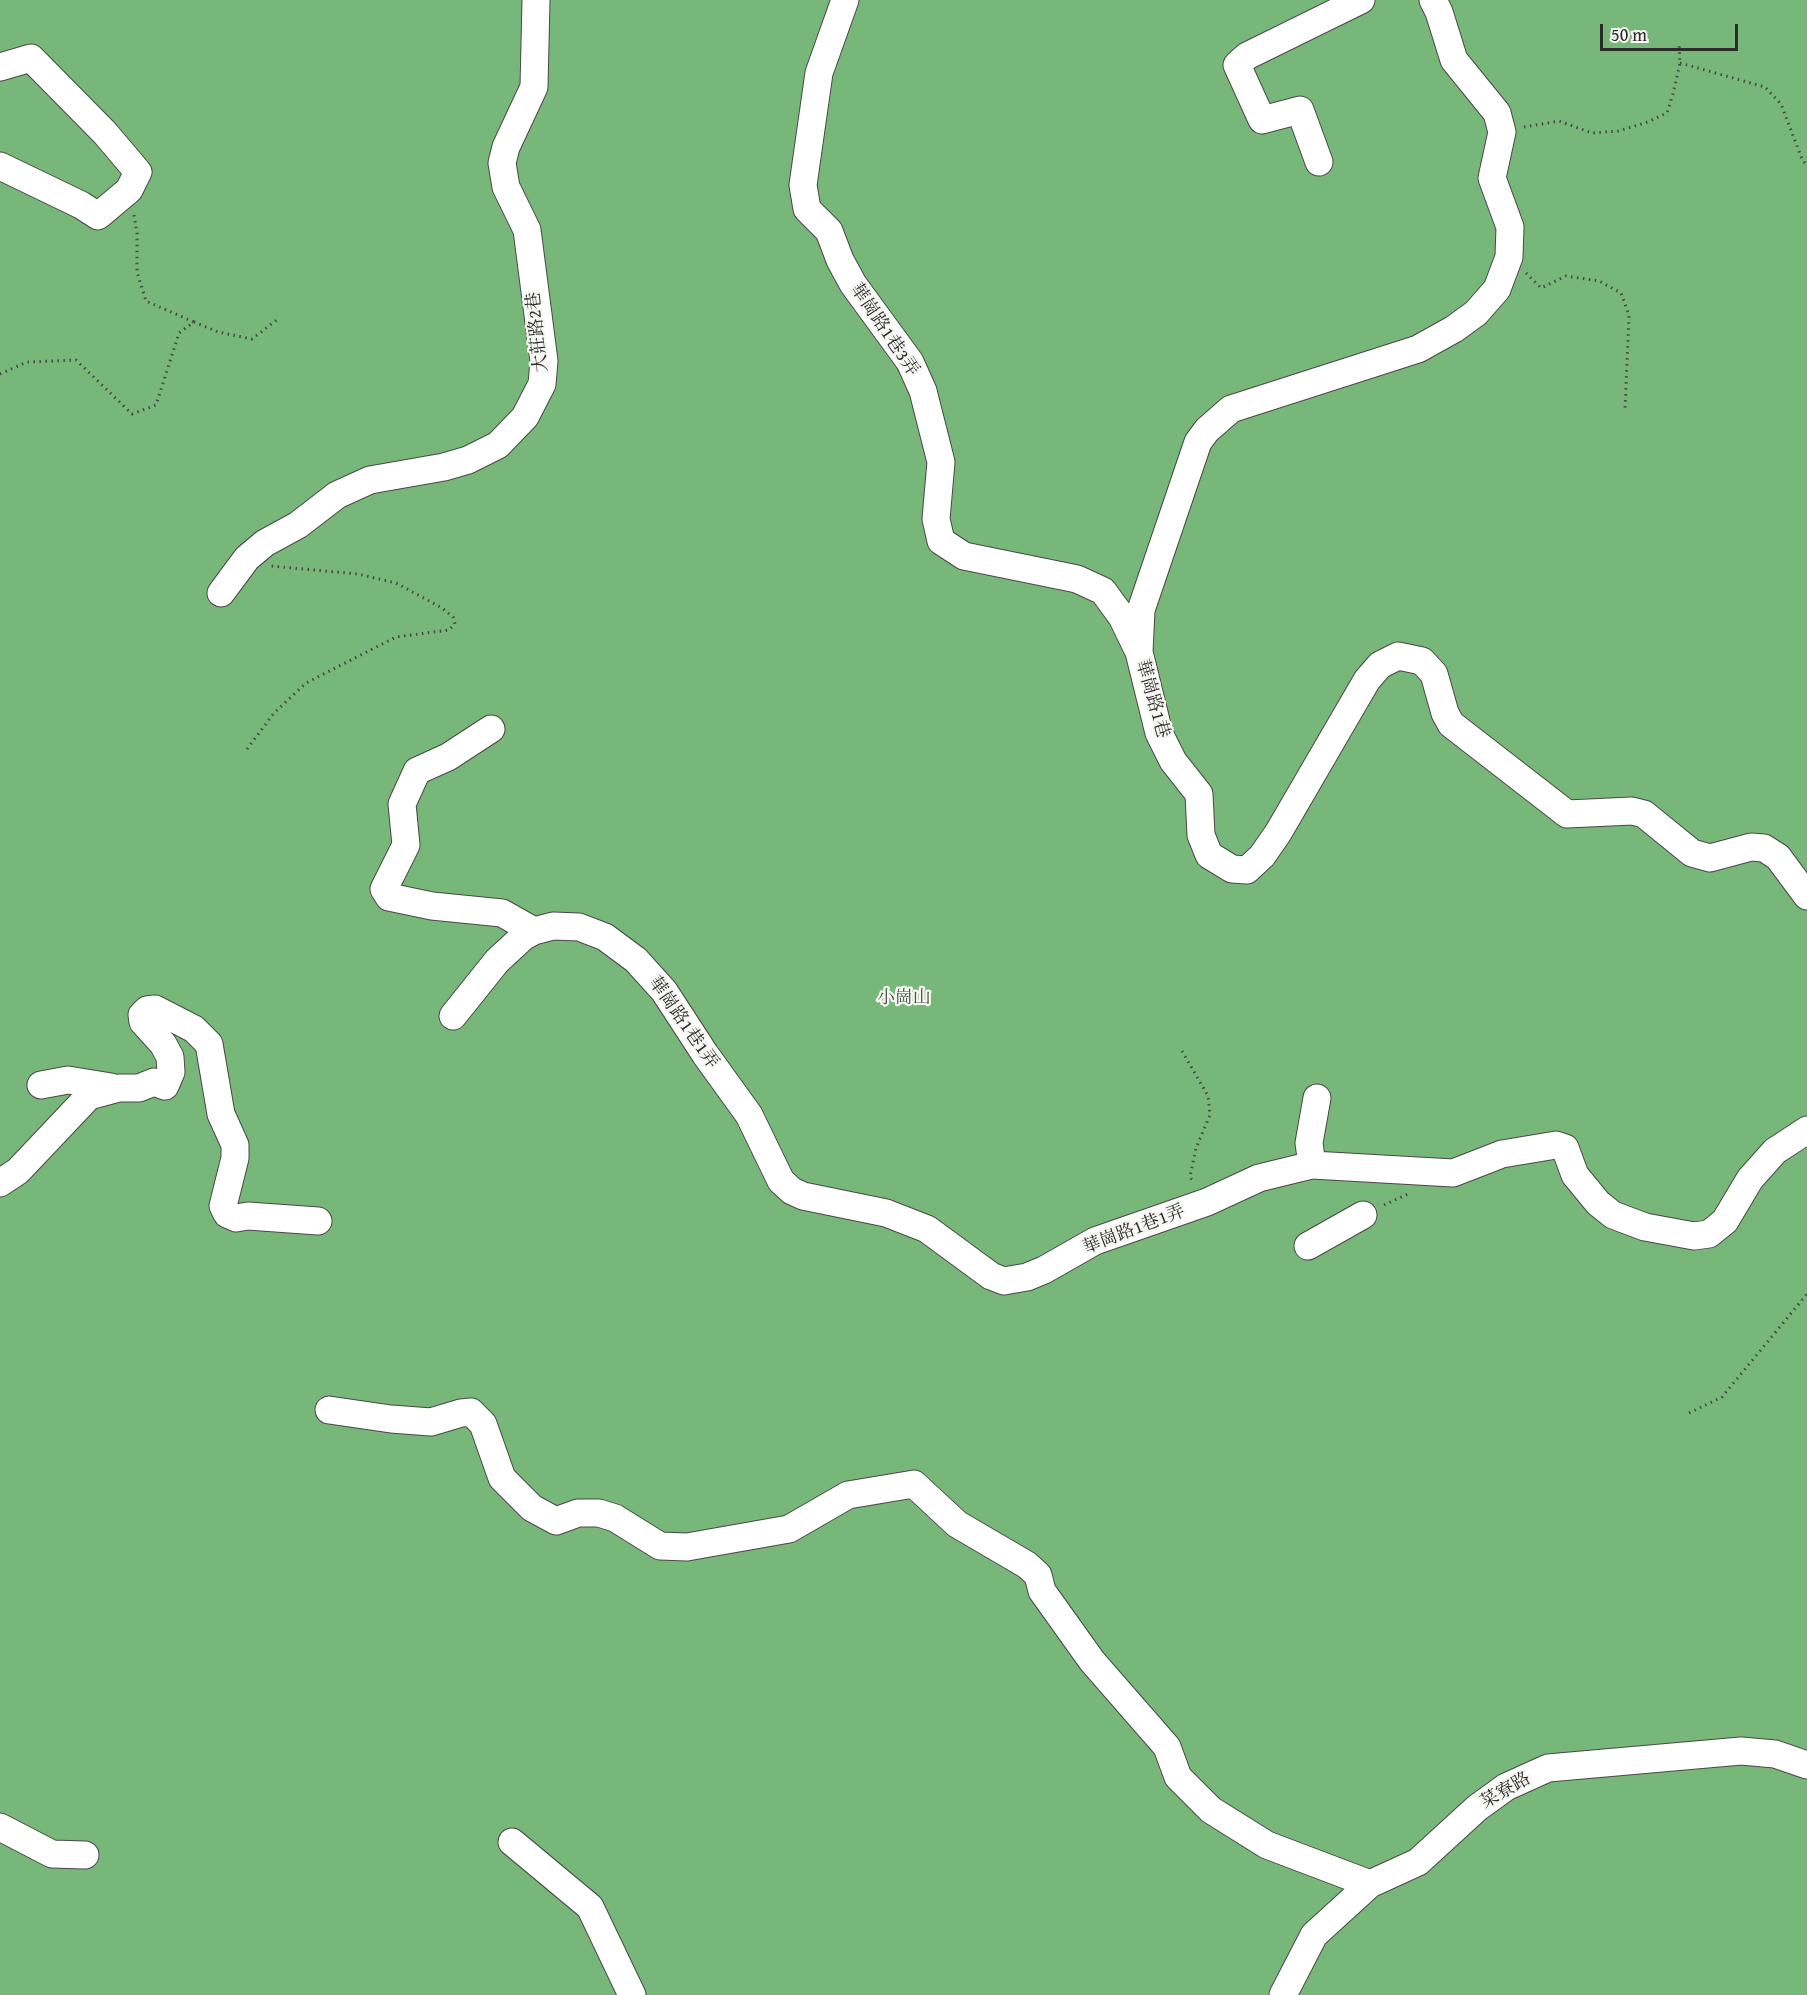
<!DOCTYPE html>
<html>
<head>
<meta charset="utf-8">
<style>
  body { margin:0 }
  #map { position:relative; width:1807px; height:1995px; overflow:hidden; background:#f0ebd7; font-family:"Gentium Book Plus",serif }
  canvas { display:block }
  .scale { position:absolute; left:1600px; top:24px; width:138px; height:27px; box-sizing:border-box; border:3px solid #2b2b2b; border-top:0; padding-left:8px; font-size:18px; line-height:21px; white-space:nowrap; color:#2b2b2b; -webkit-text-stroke:4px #f6f6f2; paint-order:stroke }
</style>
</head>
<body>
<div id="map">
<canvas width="1807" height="1995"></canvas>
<div class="scale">50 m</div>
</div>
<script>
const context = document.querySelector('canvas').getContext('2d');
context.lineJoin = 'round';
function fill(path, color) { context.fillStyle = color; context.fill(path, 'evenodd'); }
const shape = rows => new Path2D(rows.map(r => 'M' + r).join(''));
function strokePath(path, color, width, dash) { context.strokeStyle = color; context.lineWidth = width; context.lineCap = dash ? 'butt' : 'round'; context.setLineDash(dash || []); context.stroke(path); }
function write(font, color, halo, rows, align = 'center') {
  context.font = font + ' "Gentium Book Plus","Noto Serif TC",serif'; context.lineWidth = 4.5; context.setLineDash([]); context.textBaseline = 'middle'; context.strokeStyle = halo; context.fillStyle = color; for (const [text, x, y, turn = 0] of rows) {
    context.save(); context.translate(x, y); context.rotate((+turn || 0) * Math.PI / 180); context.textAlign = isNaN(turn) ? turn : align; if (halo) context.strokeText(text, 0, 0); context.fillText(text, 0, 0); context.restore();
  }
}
const forest = shape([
  [0,0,1807,0,1807,1995,0,1995]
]);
const path = shape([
  [1680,63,1765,87,1781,104,1802,159,1807,166],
  [1524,127,1559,121,1592,133,1618,131,1645,123,1667,113,1673,94,1680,63,1679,42],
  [134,215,137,233,137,272,146,301,194,322],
  [1526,273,1541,288,1566,276,1599,281,1621,293,1629,315,1625,410],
  [0,374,27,362,76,360,132,414,156,405,179,333,194,322,218,332,252,339,278,319],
  [247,749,274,713,306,683,396,637,449,630,455,624,453,617,442,608,396,583,358,574,271,566],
  [1182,1051,1208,1096,1210,1115,1196,1148,1190,1177,1194,1183],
  [1384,1205,1408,1194],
  [1689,1413,1722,1397,1807,1294]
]);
const minor = shape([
  [845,0,819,73,803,185,807,209,829,231,840,260,853,284,910,362,923,391,941,462,936,519,941,541,964,556,1077,579,1103,591,1122,617,1137,648],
  [1433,0,1439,12,1454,60,1497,113,1502,132,1492,178,1510,227,1509,257,1497,289,1476,313,1454,329,1418,349,1231,409,1207,430,1198,442,1141,610,1139,652,1159,733,1173,761,1199,794,1201,835,1209,855,1232,869,1247,870,1262,856,1278,833,1367,680,1380,665,1398,656,1422,661,1434,674,1445,713,1451,724,1567,814,1632,811,1644,814,1692,853,1710,858,1751,847,1764,848,1778,857,1807,896],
  [0,67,31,58,105,133,138,172,129,190,98,216,81,205,0,166],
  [1319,162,1300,110,1262,120,1237,65,1247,56,1361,0],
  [221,593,247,558,265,543,298,525,337,495,370,480,444,467,468,460,498,445,525,417,542,384,544,361,527,230,506,187,502,163,506,147,534,87,536,0],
  [491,729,448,757,417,771,402,804,406,845,384,889,389,897,432,906,502,913,534,931],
  [453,1016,497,961,523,937,534,931,553,926,579,927,605,937,636,960,664,991,705,1054,749,1115,781,1181,792,1191,803,1196,886,1213,927,1229,991,1276,1004,1281,1027,1277,1044,1270,1095,1241,1207,1202,1259,1178,1312,1165,1453,1173,1502,1154,1556,1145,1565,1148,1575,1175,1598,1203,1613,1215,1645,1227,1694,1236,1709,1234,1725,1221,1750,1179,1775,1151,1807,1130],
  [41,1085,68,1080,111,1087],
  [1312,1165,1309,1143,1317,1098],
  [0,1183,18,1171,89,1096,119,1088,139,1088,154,1082,165,1086,171,1072,170,1057,163,1044,143,1022,142,1015,147,1010,155,1009,194,1029,209,1044,221,1114,235,1145,235,1158,223,1206,227,1214,236,1218,248,1216,318,1221],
  [1308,1246,1363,1215],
  [329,1410,391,1419,431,1422,461,1413,471,1412,483,1424,502,1478,532,1508,556,1521,578,1513,599,1513,615,1518,660,1546,687,1547,789,1529,848,1495,914,1484,957,1524,1027,1565,1038,1575,1042,1591,1092,1661,1167,1747,1178,1777,1211,1810,1267,1845,1370,1884],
  [0,1827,52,1854,85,1855],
  [512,1842,590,1907,632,1995],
  [1283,1995,1314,1935,1370,1884,1418,1862,1477,1808,1506,1787,1548,1768,1741,1751,1775,1754,1807,1765]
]);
const streetNames = [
  ["華崗路1巷3弄",884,330,56],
  ["大莊路2巷",538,332,-96],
  ["華崗路1巷",1152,699,74],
  ["華崗路1巷1弄",683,1023,55],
  ["華崗路1巷1弄",1134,1230,-21],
  ["菜寮路",1506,1791,-30]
];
const parkNames = [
  ["小崗山",904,998]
];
fill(forest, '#77b87a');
strokePath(minor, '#494845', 29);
strokePath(path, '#494845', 3, [1.5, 4.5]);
strokePath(minor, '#fff', 27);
write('18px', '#2b2b2b', '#f6f6f2', streetNames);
write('18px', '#455644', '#f6f6f2', parkNames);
</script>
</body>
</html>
